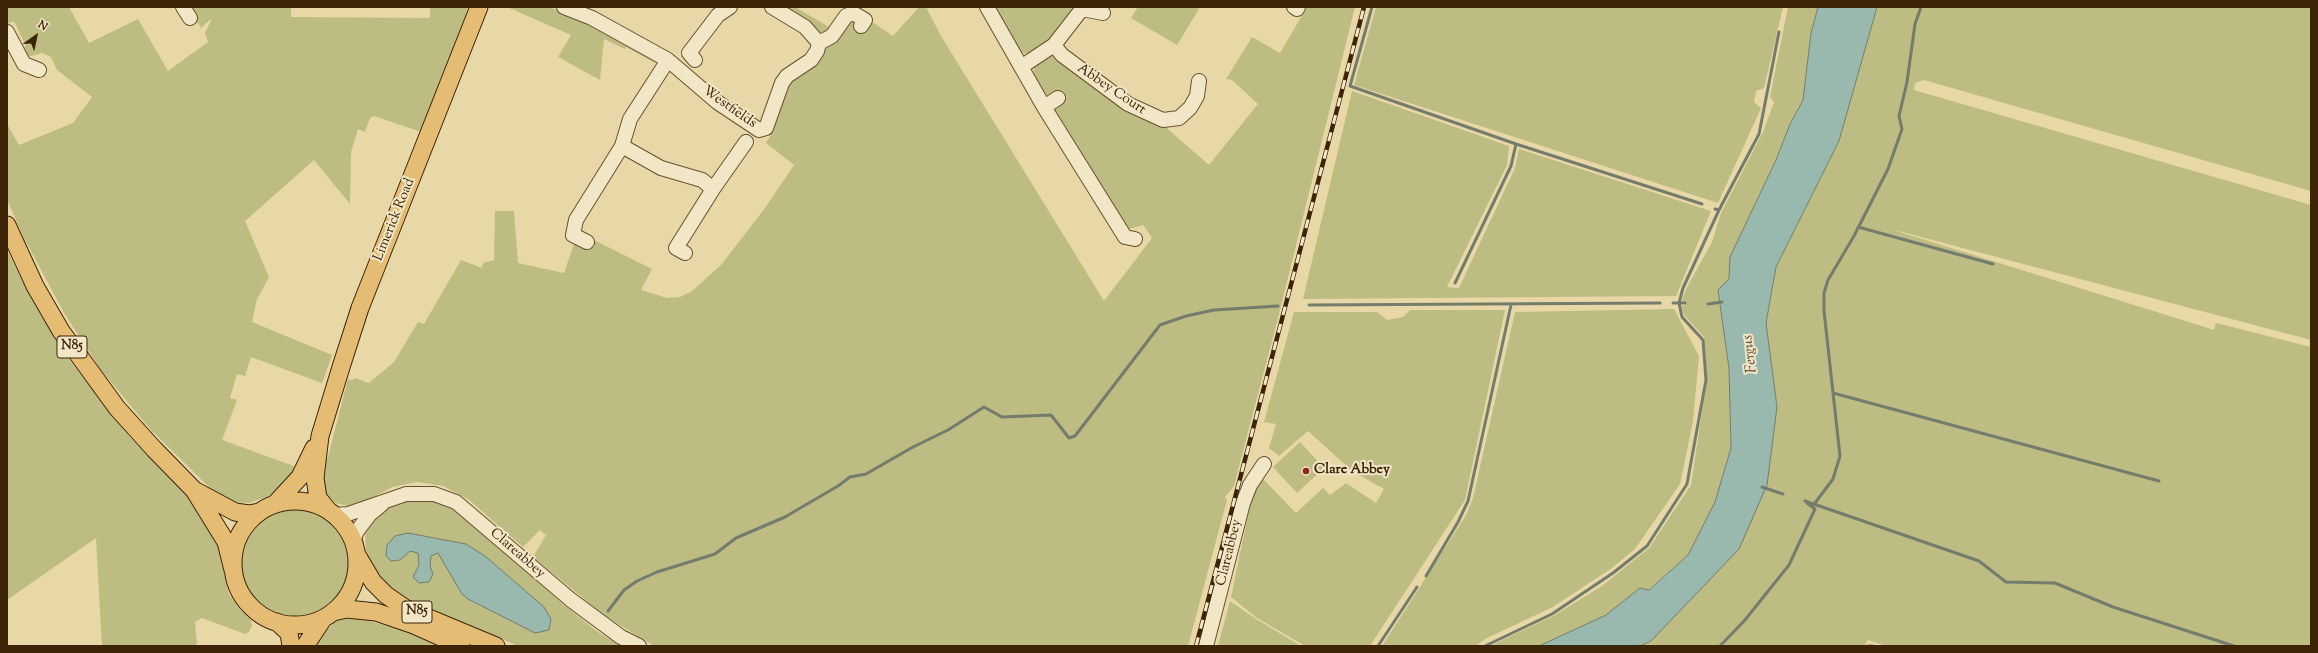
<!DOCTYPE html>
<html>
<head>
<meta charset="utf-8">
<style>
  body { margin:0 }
  #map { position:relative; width:2318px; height:653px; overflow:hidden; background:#e9d8a7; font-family:"Sorts Mill Goudy",serif }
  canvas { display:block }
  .frame { position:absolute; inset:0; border:8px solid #3d2406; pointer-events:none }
  .north { position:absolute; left:16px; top:16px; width:40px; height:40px; -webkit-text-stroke:3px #f1e6c6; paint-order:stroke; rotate:33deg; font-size:11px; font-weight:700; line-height:16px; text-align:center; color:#3d2406 }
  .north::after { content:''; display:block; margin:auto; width:14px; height:18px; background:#3d2406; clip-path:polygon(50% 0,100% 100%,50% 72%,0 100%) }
</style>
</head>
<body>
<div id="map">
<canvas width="2318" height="653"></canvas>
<div class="frame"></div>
<div class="north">N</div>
</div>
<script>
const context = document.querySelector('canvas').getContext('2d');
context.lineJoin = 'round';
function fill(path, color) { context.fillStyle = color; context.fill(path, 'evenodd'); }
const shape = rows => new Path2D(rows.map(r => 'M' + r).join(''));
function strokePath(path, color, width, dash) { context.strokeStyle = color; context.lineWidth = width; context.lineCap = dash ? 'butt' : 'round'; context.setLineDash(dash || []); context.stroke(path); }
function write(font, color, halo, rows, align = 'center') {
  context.font = font + ' "Sorts Mill Goudy",serif'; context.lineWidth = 4; context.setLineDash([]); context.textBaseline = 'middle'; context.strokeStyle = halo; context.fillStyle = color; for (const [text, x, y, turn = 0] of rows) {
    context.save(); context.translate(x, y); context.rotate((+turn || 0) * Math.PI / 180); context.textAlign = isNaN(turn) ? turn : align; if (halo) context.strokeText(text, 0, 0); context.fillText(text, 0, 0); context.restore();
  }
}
const green = shape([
  [7,7,69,7,89,43,138,19,168,71,208,42,205,33,212,18,201,28,192,14,192,7,291,7,291,17,430,18,430,7,467,7,466,18,421,132,374,116,370,118,365,132,358,129,351,152,350,204,314,160,245,221,269,277,257,299,252,322,332,355,322,383,251,357,245,376,237,374,230,398,237,400,222,440,294,466,296,472,283,486,267,497,249,503,231,502,212,490,150,429,101,370,64,313,24,238,7,200,7,124,19,145,73,123,92,97,57,70,51,57,42,53,31,56,23,55,20,50,26,46,14,21,7,24],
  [507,7,549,7,577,18,658,60,655,63,626,47,625,49,604,39,600,80,558,57,571,35],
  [786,7,795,7,829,27,826,32,817,32],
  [919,7,926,7,941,36,1104,301,1152,238,1143,225,1129,229,1123,224,1054,114,1056,106,1067,97,1062,91,1053,96,1045,94,1033,76,1035,65,1048,56,1055,57,1127,110,1148,121,1162,124,1209,165,1258,104,1232,80,1226,79,1252,37,1280,53,1307,7,1355,7,1280,310,1234,486,1225,497,1227,500,1188,646,654,646,605,616,533,557,546,535,540,530,523,547,468,499,443,486,417,482,392,487,368,500,349,506,335,503,325,493,321,482,323,465,328,457,348,379,353,380,355,378,369,383,394,362,418,322,424,324,461,260,482,268,483,263,494,260,495,211,514,211,518,263,564,273,574,244,586,248,592,239,652,269,641,290,667,298,680,297,692,291,721,265,765,208,794,165,766,143,772,133,771,127,783,87,851,21,854,22,853,27,864,33,872,22,893,36],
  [993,7,1072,7,1069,19,1046,43,1033,53,1028,54,1020,52],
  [1138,7,1196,7,1199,9,1177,45,1131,18],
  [1376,7,1783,7,1764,88,1756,91,1754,102,1761,108,1718,203,1354,85],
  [1788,7,1818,7,1811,33,1803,100,1790,124,1776,160,1730,257,1729,279,1718,290,1729,368,1731,448,1715,502,1688,555,1648,590,1640,588,1606,615,1539,646,1490,646,1555,615,1602,586,1649,548,1691,485,1707,378,1704,337,1684,315,1681,306,1686,305,1682,301,1686,289,1712,242,1721,213,1763,132,1774,102,1770,97],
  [1877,7,2311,7,2311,191,1924,80,1915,83,1914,90,2311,205,2311,340,1887,228,2208,328,2214,330,2216,323,2311,347,2311,646,1886,646,1868,640,1864,646,1640,646,1652,641,1777,407,1766,323,1776,267,1839,141],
  [1352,91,1509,146,1507,165,1447,287,1459,288,1515,168,1519,149,1711,211,1676,296,1303,299],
  [7,250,23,283,64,353,129,436,199,508,210,527,219,551,229,594,240,610,251,620,252,626,249,632,245,634,202,618,195,622,197,646,102,646,96,538,7,600],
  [1674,309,1699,356,1693,421,1680,484,1635,549,1612,568,1553,607,1485,639,1476,646,1382,646,1466,515,1473,498,1515,312],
  [1410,310,1505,310,1465,500,1370,646,1305,646,1257,618,1231,597,1253,491,1262,478,1296,513,1323,488,1330,495,1346,483,1376,503,1384,489,1352,471,1308,431,1279,456,1269,448,1276,424,1264,422,1294,312,1377,312,1387,320,1403,317],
  [1300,442,1324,468,1297,493,1273,467],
  [404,500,439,500,456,510,565,606,598,632,621,646,518,646,400,595,383,581,372,566,366,551,365,532,374,518,387,507],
  '241 563a54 54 0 1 1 108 0a54 54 0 1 1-108 0Z',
  [1230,601,1256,619,1301,646,1218,646],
  [351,616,402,630,440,646,311,646,339,618]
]);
const water = shape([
  [1818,7,1877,7,1839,141,1776,267,1766,323,1777,407,1767,485,1739,549,1651,641,1640,646,1539,646,1606,615,1640,588,1649,590,1688,555,1715,502,1731,448,1729,368,1718,290,1729,279,1730,257,1776,160,1790,124,1803,100,1811,33,1818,7],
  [408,533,466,544,485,556,544,607,551,619,549,630,535,633,468,599,462,594,438,553,431,556,430,566,433,574,429,582,419,583,413,577,419,565,418,553,410,551,400,560,391,561,386,556,387,545,395,536,408,533]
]);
const stream = shape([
  [1372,7,1350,86,1516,144,1702,204],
  [1719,210,1759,134,1779,32],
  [1858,227,1993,264],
  [1455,283,1511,166,1516,144],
  [1673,303,1685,303],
  [1708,304,1722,302],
  [1309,305,1660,303],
  [1833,393,2159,481],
  [1762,487,1783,494],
  [1805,501,1979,561,2006,582,2055,583,2113,607,2234,646],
  [1815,503,1833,479,1840,456,1824,311,1824,293,1828,280,1854,236,1888,169,1902,129,1899,116,1907,82,1915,24,1921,7],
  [1426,576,1458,522,1468,501,1511,305],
  [608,611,624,590,637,581,657,572,715,554,736,538,785,517,838,486,850,477,866,474,913,447,948,430,984,407,1002,417,1051,415,1069,438,1075,436,1160,325,1186,316,1214,310,1278,306],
  [1378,646,1417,587],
  [1485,646,1552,614,1613,573,1647,546,1687,484,1706,380,1703,340,1682,317,1679,303,1683,288,1719,210,1715,209],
  [1720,646,1745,620,1789,565,1815,509,1807,503],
  [1868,646,1873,646]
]);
const minor = shape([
  [183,7,190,18],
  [564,7,592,18,668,60,630,119,622,146,576,220,573,235,587,242],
  [772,7,805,27,819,43],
  [987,7,1044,107,1125,237,1135,239],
  [1294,7,1297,9,1298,7],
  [7,32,24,64,39,70],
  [1054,45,1062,55,1128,104,1163,120,1179,118,1190,108,1197,96,1199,81],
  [668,60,717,102,759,130,766,128,782,83,787,76,811,60,817,51,819,43,832,36,846,16,853,13,865,20,861,26],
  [695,60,689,53,718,15,730,7],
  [1021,67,1054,45,1082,9,1103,13],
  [1044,107,1058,98],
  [622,146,661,168,702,180,713,189,746,142],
  [685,253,676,248,713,189],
  [335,515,348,514,406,494,434,494,456,502,571,600,621,637,639,646],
  [353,541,357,531,370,514,382,504],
  [1206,646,1243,503,1250,485,1264,464]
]);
const major = shape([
  [7,225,35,286,61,331,117,408,154,449,194,490,226,542,233,570],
  [196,491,235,512,249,514,259,512],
  '233 563a62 62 0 1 1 124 0a62 62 0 1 1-124 0Z',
  [275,504,300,477,314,448],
  [327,509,318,498,315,478,320,436,342,364,360,308,479,7],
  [357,555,373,582,386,595,405,608,496,646],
  [333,612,347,609,376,612,414,625,461,646],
  [277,622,289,633,291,646],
  [305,646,323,619]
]);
const rail = shape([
  [1196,646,1364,7]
]);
const markers = [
  [1306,471,4,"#8f2418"]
];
const shields = [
  [72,347,30],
  [417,612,30]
];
const shieldNames = [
  ["N85",72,347],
  ["N85",417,612]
];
const streetNames = [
  ["Abbey Court",1111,90,34],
  ["Westfields",729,108,35],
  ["Limerick Road",395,220,-68],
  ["Clareabbey",1230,553,-76],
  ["Clareabbey",517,554,41]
];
const poiNames = [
  ["Clare Abbey",1314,471]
];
const waterNames = [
  ["Fergus",1751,354,-97]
];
fill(green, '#bdbc82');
fill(water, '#99b9ae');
strokePath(water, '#747d6b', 1);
strokePath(stream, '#747d6b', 3);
strokePath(minor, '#68512e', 16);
strokePath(major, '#3d2406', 19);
strokePath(minor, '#f1e6c6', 14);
strokePath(major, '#e4bc74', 17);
strokePath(rail, '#3d2406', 4.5);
strokePath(rail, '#f1e6c6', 3, [9]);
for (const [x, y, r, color] of markers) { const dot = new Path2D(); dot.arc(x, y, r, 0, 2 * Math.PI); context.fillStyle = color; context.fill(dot); strokePath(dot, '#f1e6c6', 1.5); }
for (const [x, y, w] of shields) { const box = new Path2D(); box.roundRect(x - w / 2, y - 11, w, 22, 3); context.fillStyle = '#f1e6c6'; context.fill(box); strokePath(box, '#3d2406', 1); }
write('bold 13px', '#3d2406', null, shieldNames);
write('14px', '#3d2406', '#f1e6c6', streetNames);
write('bold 14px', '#3d2406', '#f1e6c6', poiNames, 'left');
write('italic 15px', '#544930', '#f1e6c6', waterNames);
</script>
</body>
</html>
